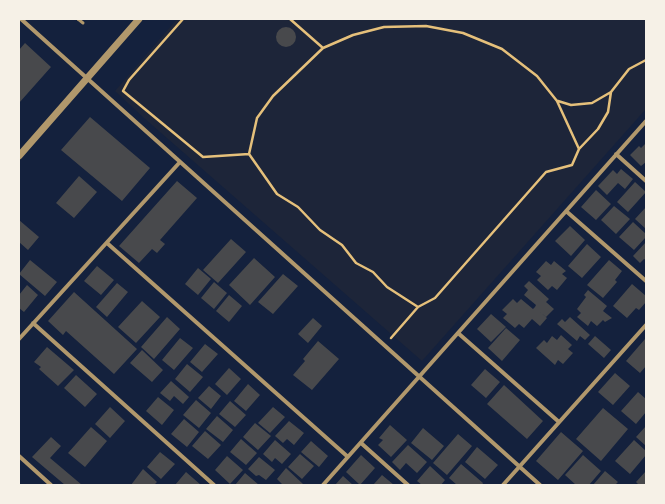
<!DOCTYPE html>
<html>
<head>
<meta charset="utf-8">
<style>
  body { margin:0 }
  #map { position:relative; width:665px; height:504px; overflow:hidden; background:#14213d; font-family:Montserrat,sans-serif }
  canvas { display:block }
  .frame { position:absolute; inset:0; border:20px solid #f6f1e7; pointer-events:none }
</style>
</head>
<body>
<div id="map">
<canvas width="665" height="504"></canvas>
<div class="frame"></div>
</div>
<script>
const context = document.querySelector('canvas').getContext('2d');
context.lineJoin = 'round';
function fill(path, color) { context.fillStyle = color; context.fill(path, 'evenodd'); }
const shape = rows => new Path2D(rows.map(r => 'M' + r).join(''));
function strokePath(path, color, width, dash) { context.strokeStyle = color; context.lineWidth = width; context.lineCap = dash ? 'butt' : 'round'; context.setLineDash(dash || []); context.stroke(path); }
const green = shape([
  [177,19,646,19,646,109,422,361,144,118,115,91]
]);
const building = shape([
  '276 37a10 10 0 1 1 20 0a10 10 0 1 1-20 0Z',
  [25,43,51,67,19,103,19,50],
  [90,117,150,168,122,201,61,150],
  [646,143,646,162,641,166,630,155,639,146,641,148],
  [621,169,633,179,625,189,618,183,607,195,598,186,613,170,617,174],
  [79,176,97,192,74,218,56,203],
  [177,181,197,198,160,240,165,244,157,253,152,249,139,263,119,246],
  [635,182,646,192,628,212,617,202],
  [596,190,611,204,596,220,581,207],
  [614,206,630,219,616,234,601,220],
  [646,207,646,229,635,219],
  [19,220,39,237,28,250,19,242],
  [633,222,646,234,646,237,634,250,619,237],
  [570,226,585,240,571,256,555,241],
  [231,239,246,252,218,283,203,270],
  [646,242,646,260,644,259,640,263,633,256],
  [587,244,601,257,582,278,568,266],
  [254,258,275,277,250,305,229,285],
  [30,260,57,282,45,296,19,274],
  [609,260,622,271,615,280,617,282,603,298,587,285],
  [546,261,551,265,554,261,566,271,562,274,567,278,557,290,552,286,548,290,537,280,541,276,536,272],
  [97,266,114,280,101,295,84,281],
  [198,268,211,279,198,295,185,284],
  [283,274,298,286,273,314,258,302],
  [529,281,549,299,546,302,554,309,546,317,539,311,547,318,540,326,532,319,524,328,519,324,515,328,503,318,507,314,502,310,513,299,517,303,521,299,533,309,535,307,536,305,524,295,528,290,524,286],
  [214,282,227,293,214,309,201,298],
  [117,283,128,292,107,317,96,307],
  [632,284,646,296,646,302,639,310,636,308,627,318,613,306],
  [27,285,38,295,24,312,19,308,19,295],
  [588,290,607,306,603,311,612,318,605,322,603,320,597,326,591,321,588,326,577,317,581,313,577,309,586,297,584,295],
  [74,292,137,349,114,374,66,331,63,335,48,321],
  [229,295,242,306,229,322,216,311],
  [142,301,160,317,136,343,118,327],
  [491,314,506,327,491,342,477,329],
  [167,317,180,329,154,359,141,347],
  [570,317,590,335,585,340,580,336,577,341,557,324,562,319,565,322],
  [313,318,322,326,308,343,298,334],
  [506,328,520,340,502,361,488,348],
  [561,335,572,345,568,349,573,353,563,364,558,360,555,365,536,348,544,340,547,343,552,336,557,340],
  [595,336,611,350,604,358,588,344],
  [180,338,193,348,174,370,162,360],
  [645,339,646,366,640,373,626,361],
  [318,341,339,359,312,390,293,375,305,361,303,359],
  [205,344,218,354,202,372,190,362],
  [47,347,74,370,58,386,39,369,41,367,34,362],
  [142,350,163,370,152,382,130,363],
  [187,364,203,377,190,392,175,379],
  [229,368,241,379,227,395,215,384],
  [485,369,500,382,486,398,471,385],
  [615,373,630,386,613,405,598,392],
  [76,375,97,394,85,407,64,388],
  [171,381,189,397,183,404,174,396,170,401,160,393],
  [248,384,260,395,246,411,234,401],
  [504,385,543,421,527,439,487,404],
  [209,386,221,396,211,409,198,398],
  [638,392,646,399,646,412,636,424,621,411],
  [158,397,174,410,162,425,146,411],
  [196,400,211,413,199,428,183,415],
  [230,401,246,415,235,427,219,414],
  [110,407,125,421,110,438,95,424],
  [273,407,285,417,270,433,258,423],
  [603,408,628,429,601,461,576,439],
  [217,416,233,430,223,442,206,429],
  [184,419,199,432,187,447,171,434],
  [289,421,304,433,294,445,287,439,283,443,275,436],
  [255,423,271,436,258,450,243,437],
  [390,425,407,440,391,457,378,445,383,440,379,438],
  [646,426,646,446,636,437],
  [91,427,107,441,85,467,68,453],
  [423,428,444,446,432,460,411,443],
  [205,431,221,445,208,459,192,446],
  [561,432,583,451,558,480,536,461],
  [458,434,472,446,447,475,433,463],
  [51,437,61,446,50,458,82,485,65,485,32,457],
  [241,439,257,453,246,465,230,452],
  [275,440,291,454,282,464,275,458,272,462,263,454],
  [634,440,646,451,646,455,630,474,615,461],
  [311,441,328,456,319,467,301,452],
  [408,445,427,462,417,473,406,463,400,470,392,462],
  [477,447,498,465,485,479,465,462],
  [160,452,175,464,161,479,147,467],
  [300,454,314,466,302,479,288,467],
  [361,455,375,468,360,485,346,472],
  [583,455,601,471,589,485,576,485,565,475],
  [227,456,243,470,230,484,215,470],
  [259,457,275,470,266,480,259,475,256,476,248,469],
  [461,464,483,483,482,485,457,485,449,478],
  [430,466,445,480,441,485,422,485,417,481],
  [286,468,303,484,302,485,283,485,277,479],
  [143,469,157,482,154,485,131,485],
  [605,471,618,482,615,485,593,485],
  [646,471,646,485,639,485,636,482],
  [186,472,201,485,175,485],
  [245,473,259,485,235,485],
  [382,475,394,485,373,485],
  [343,476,353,485,335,485]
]);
const path = shape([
  [183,19,129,80,123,91,203,157,249,154],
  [290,19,323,48],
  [558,101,571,105,592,103,611,92],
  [579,149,598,129,608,112,611,92,629,69,646,60],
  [391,338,418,307,435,298,546,172,572,165,579,149,557,101,537,76,502,49,463,33,426,26,384,27,353,35,323,48,273,96,257,118,249,154,277,194,298,207,320,230,342,245,356,263,373,272,387,287,418,307]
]);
const service = shape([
  [78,19,83,23]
]);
const minor = shape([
  [21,19,540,485],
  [616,154,646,181],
  [566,211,646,281],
  [107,243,348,457],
  [33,323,214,485],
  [458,333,559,422],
  [19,339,180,162],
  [361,443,408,485],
  [19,456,51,485],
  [323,485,646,121],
  [503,485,646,325]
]);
const tertiary = shape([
  [19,156,139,19]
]);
fill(green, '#1d2539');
fill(building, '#48494c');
strokePath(path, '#e5c07b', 2.5);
strokePath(service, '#b1986c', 3);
strokePath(minor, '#b1986c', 4);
strokePath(tertiary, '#b1986c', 7);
</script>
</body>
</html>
